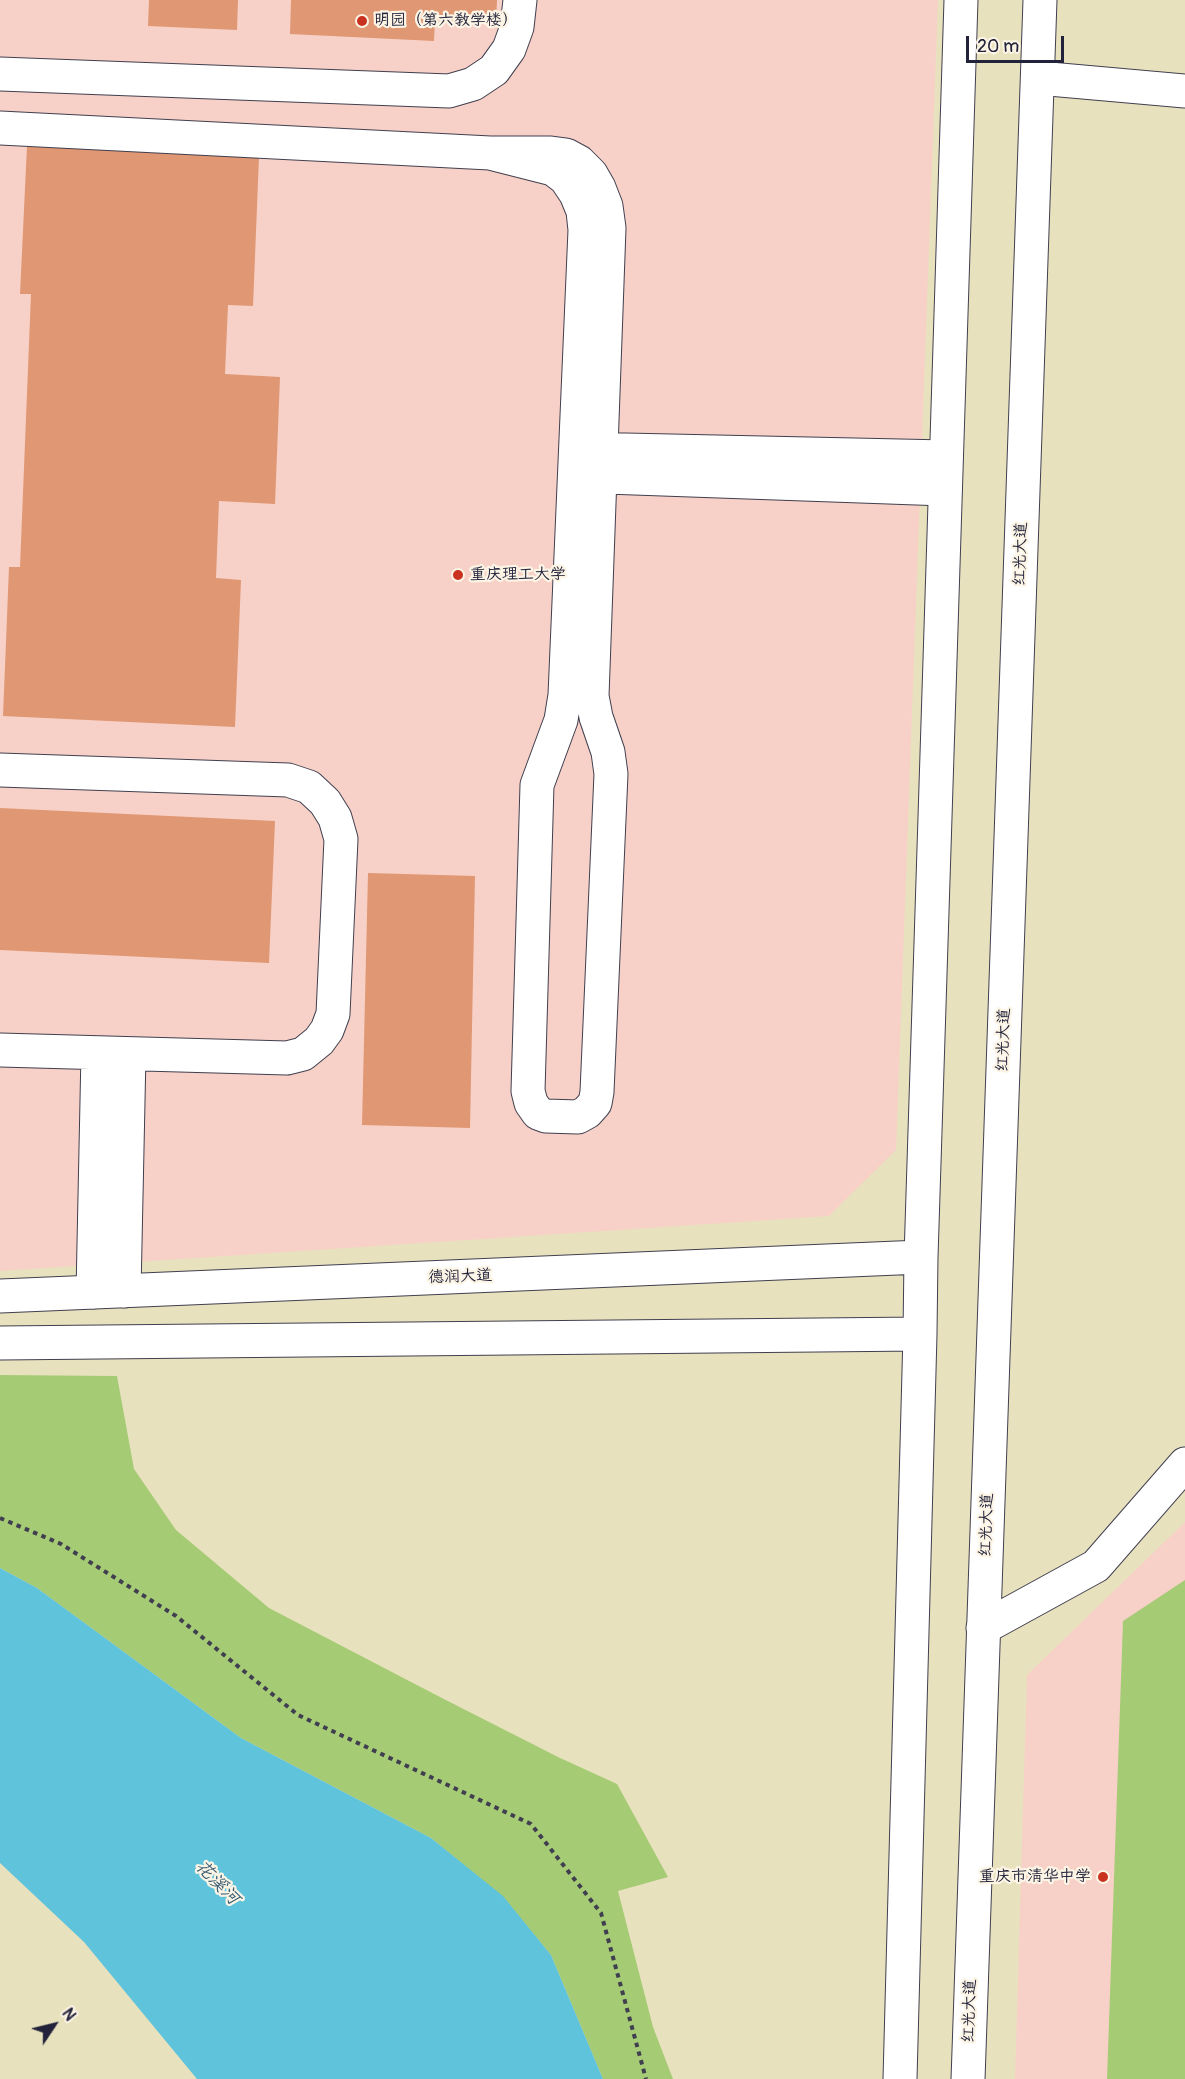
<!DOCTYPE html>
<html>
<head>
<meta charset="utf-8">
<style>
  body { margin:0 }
  #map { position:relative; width:1185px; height:2079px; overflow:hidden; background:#e8e1be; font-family:Pangolin,sans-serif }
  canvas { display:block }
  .north { position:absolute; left:24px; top:1995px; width:60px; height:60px; -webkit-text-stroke:4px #fcf5e5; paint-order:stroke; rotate:55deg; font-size:16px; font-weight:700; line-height:24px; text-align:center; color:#22223b }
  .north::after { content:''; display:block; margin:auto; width:21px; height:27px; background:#22223b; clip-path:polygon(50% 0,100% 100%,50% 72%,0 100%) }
  .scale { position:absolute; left:966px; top:36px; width:98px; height:27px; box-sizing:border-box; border:3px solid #22223b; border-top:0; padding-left:8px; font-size:18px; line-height:21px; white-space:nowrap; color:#22223b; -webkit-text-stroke:4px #fcf5e5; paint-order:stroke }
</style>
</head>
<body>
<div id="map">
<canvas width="1185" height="2079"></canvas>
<div class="north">N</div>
<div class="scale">20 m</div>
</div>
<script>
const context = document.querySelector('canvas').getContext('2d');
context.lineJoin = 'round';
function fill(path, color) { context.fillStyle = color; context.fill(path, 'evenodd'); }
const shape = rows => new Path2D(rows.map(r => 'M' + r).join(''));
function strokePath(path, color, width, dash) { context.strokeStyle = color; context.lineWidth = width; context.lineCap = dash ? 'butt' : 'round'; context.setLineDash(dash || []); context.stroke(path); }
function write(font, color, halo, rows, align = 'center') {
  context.font = font + ' Pangolin,"LXGW WenKai TC",sans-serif'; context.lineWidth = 4.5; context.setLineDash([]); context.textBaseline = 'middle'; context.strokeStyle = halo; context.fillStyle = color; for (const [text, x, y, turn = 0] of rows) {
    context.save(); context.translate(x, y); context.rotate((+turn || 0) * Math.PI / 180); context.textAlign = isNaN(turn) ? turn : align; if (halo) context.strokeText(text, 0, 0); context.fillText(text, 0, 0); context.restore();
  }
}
const built = shape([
  [0,0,938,0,896,1150,829,1216,0,1271],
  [1185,1522,1185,2079,1015,2079,1027,1675]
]);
const green = shape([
  [0,1375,117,1376,134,1469,176,1530,269,1608,438,1696,558,1757,617,1784,668,1877,618,1891,653,2027,673,2079,603,2079,551,1955,503,1897,431,1838,241,1738,37,1588,0,1568],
  [1185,1580,1185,2079,1107,2079,1123,1621]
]);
const water = shape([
  [0,1568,37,1588,241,1738,431,1838,503,1896,551,1955,603,2079,197,2079,84,1942,0,1863]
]);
const building = shape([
  [149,0,238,0,237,30,148,26],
  [291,0,497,0,496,23,435,20,434,41,290,34],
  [27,146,259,157,253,306,228,305,225,374,280,377,275,504,219,501,216,578,241,580,235,727,3,716,9,567,20,567,31,294,20,294],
  [0,808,275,821,269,963,0,950],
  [368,873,475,876,470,1128,362,1125]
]);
const path = shape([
  [0,1518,61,1544,176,1616,298,1715,531,1824,601,1913,646,2079]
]);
const minor = shape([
  [0,74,449,91,473,84,494,70,509,49,517,27,520,0],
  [1038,78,1185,91],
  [0,128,490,153],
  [490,153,551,153,566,155,579,162,591,174,599,188,606,206,609,228,592,696,596,717,608,752,611,774,597,1092,595,1103,587,1112,578,1117,546,1116,538,1113,531,1103,528,1091,537,785,561,720,565,695,585,230,583,211,576,194,566,179,553,169,490,153],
  [579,449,946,457],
  [578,476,945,489],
  [0,770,288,780,309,787,325,802,335,818,341,839,333,1014,327,1030,319,1041,303,1054,287,1058,0,1050],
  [124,1291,129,1054],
  [93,1292,98,1053],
  [983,1628,1096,1566,1185,1464]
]);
const major = shape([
  [0,1296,921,1257],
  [0,1343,920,1334],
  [900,2079,920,1334,921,1257,961,0],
  [968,2079,1040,0]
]);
const markers = [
  [362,21,6,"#c8321e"],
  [458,575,6,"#c8321e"],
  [1103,1877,6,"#c8321e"]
];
const poiNames = [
  ["明园（第六教学楼）",374,21],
  ["重庆理工大学",470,575],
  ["重庆市清华中学",1091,1877,"right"]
];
const streetNames = [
  ["红光大道",1021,554,-88],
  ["红光大道",1004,1040,-88],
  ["德润大道",460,1277,-2],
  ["红光大道",987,1525,-88],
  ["红光大道",970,2011,-88]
];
const waterNames = [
  ["花溪河",217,1883,46]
];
fill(built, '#f7d1c7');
fill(green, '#a6cb75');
fill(water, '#5ec3db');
fill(building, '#e09773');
strokePath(minor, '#403f4f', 35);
strokePath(major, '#403f4f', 35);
strokePath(path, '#403f4f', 4, [4.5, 4.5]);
strokePath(minor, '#fff', 33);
strokePath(major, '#fff', 33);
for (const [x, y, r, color] of markers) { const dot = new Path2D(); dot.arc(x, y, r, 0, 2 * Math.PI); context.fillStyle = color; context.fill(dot); strokePath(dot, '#fcf5e5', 2); }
write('16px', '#22223b', '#fcf5e5', poiNames, 'left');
write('16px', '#22223b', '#fcf5e5', streetNames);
write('italic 18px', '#375a73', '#fcf5e5', waterNames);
</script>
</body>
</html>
